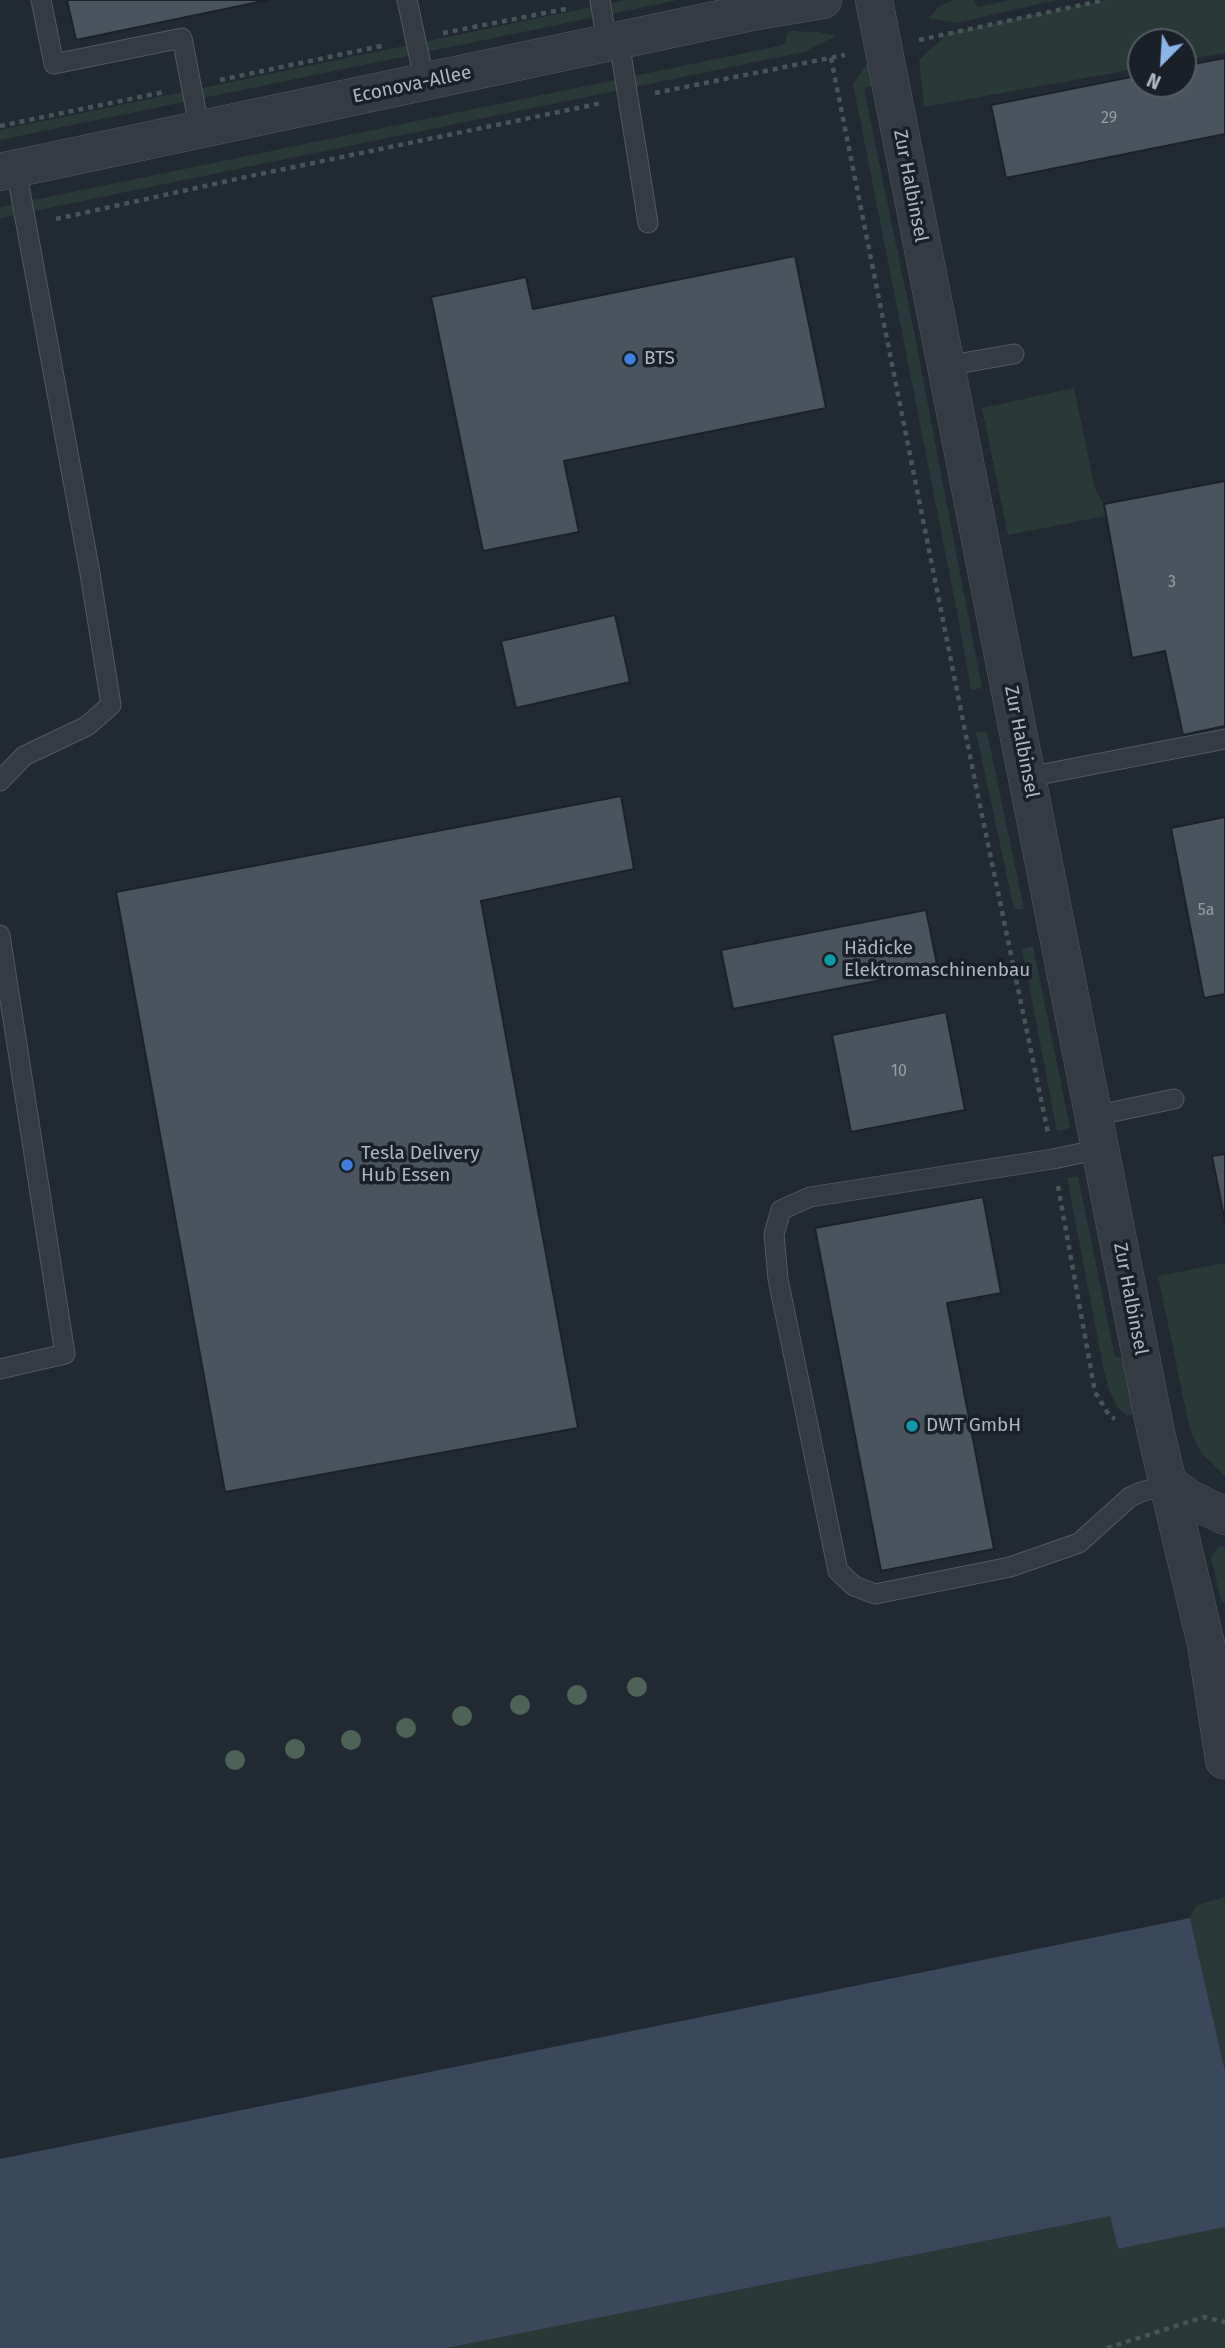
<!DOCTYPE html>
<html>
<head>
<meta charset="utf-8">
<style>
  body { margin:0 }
  #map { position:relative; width:1225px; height:2348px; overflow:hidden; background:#212932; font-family:"Fira Sans",sans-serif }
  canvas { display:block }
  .north { position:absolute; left:1127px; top:28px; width:70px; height:70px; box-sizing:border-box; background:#1a2027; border:2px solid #555c64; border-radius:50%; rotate:204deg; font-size:19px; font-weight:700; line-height:28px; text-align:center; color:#aeb6c0 }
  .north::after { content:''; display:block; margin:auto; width:24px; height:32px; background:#8bb4e8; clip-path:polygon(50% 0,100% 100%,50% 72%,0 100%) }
</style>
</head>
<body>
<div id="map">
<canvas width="1225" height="2348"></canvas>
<div class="north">N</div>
</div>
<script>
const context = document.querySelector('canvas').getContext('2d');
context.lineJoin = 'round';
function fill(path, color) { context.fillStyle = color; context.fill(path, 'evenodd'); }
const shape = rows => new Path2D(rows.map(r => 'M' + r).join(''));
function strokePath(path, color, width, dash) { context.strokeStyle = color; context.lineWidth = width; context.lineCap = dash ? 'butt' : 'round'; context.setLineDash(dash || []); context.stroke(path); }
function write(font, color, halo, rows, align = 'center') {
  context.font = font + ' "Fira Sans",sans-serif'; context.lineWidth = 7; context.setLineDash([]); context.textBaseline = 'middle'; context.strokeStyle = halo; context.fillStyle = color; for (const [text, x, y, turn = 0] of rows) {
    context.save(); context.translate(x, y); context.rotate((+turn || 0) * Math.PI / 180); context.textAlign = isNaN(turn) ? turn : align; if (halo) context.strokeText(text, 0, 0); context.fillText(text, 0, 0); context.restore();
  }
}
const green = shape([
  [625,0,678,0,0,140,0,130],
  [954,0,974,0,978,7,1010,0,1057,0,956,23,929,18,939,6],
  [1105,0,1225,0,1225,53,1183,60,1183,42,1141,42,1141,68,924,107,919,60,948,33],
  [790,31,819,32,836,36,804,52,0,218,0,207,779,46,786,43,786,35],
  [868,62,876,84,864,89,916,342,982,688,971,690,958,617,853,84],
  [1074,388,1095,489,1104,504,1106,516,1008,535,982,408],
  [976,732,987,732,1024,909,1014,909],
  [1033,946,1070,1128,1057,1131,1022,949],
  [1078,1176,1115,1357,1126,1358,1135,1414,1127,1416,1117,1407,1110,1392,1104,1371,1067,1178],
  [1225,1263,1225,1476,1201,1453,1190,1430,1158,1276],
  [1225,1546,1225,1605,1221,1600,1211,1557,1219,1547],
  [1225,1897,1225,2071,1190,1918,1197,1905],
  [1110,2216,1118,2249,1225,2227,1225,2348,447,2348]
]);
const water = shape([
  [1190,1918,1225,2071,1225,2227,1118,2249,1110,2216,447,2348,0,2348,0,2159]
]);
const building = shape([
  [67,0,268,0,76,40,67,0],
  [1225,58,1225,134,1006,178,991,105,1141,75,1141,84,1183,84,1183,66,1225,58],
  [795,256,826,408,564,461,579,532,483,551,431,297,526,277,533,309,795,256],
  [1225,481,1225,726,1183,735,1165,651,1132,658,1104,504,1225,481],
  [615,615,630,682,516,708,501,641,615,615],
  [621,796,634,869,481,901,578,1428,225,1492,116,892,621,796],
  [1225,817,1225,994,1204,998,1171,828,1225,817],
  [926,910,938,969,733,1009,721,950,926,910],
  [946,1012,965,1110,851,1132,832,1035,946,1012],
  [1225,1154,1225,1222,1212,1156,1225,1154],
  [983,1197,1001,1293,947,1303,994,1549,881,1571,815,1228,983,1197]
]);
const path = shape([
  [443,33,571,8],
  [919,40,1105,0],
  [831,58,977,791,1048,1133],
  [220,80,386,45],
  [655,93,845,55],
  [0,126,164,92],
  [56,219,246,177,602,103],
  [1058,1186,1095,1392,1109,1415,1115,1419],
  [1107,2348,1204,2317,1225,2322]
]);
const service = shape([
  [41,0,54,64,182,38,200,131],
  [407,0,425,83],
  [600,0,607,43],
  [619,41,648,223],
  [945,366,1014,354],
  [1028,777,1225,739],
  [0,781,24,756,87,726,111,705,90,573,16,169],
  [0,935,65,1354,0,1369],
  [1094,1116,1174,1099],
  [1101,1149,1053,1159,810,1197,781,1210,774,1234,778,1279,838,1571,854,1586,875,1594,1010,1567,1079,1543,1130,1497,1141,1492,1169,1484]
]);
const minor = shape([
  [874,0,1156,1433,1206,1644,1224,1760],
  [0,172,757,11,823,0],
  [1169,1484,1192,1500,1225,1516]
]);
const trees = [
  [637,1687],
  [577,1695],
  [520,1705],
  [462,1716],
  [406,1728],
  [351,1740],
  [295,1749],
  [235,1760]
];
const markers = [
  [630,359,7,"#3f7fe0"],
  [830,960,7,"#0f9aa8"],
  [347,1165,7,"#3f7fe0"],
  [912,1426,7,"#0f9aa8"]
];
const numberNames = [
  ["29",1109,119],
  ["3",1172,583],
  ["5a",1206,911],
  ["10",899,1072]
];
const streetNames = [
  ["Econova-Allee",412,85,-12],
  ["Zur Halbinsel",910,186,79],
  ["Zur Halbinsel",1021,742,79],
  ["Zur Halbinsel",1130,1299,79]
];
const poiNames = [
  ["BTS",644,359],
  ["Hädicke",844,949],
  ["Elektromaschinenbau",844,971],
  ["Tesla Delivery",361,1154],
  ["Hub Essen",361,1176],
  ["DWT GmbH",926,1426]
];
fill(green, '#293938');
fill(water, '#39485a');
fill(building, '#4a545e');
strokePath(building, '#1c222a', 2);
strokePath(service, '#525961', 21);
strokePath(minor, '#525961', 38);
strokePath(path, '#465658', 4.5, [5, 5]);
strokePath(service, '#343b43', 19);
strokePath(minor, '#343b43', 37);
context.fillStyle = '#4d6358';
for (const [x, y] of trees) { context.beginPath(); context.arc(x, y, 10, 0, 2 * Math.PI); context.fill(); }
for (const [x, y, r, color] of markers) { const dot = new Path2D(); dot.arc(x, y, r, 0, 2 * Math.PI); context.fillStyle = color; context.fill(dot); strokePath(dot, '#1a2027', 2.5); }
write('16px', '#959ea8', null, numberNames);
write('19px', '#aeb6c0', '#1a2027', streetNames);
write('19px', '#aeb6c0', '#1a2027', poiNames, 'left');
</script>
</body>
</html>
